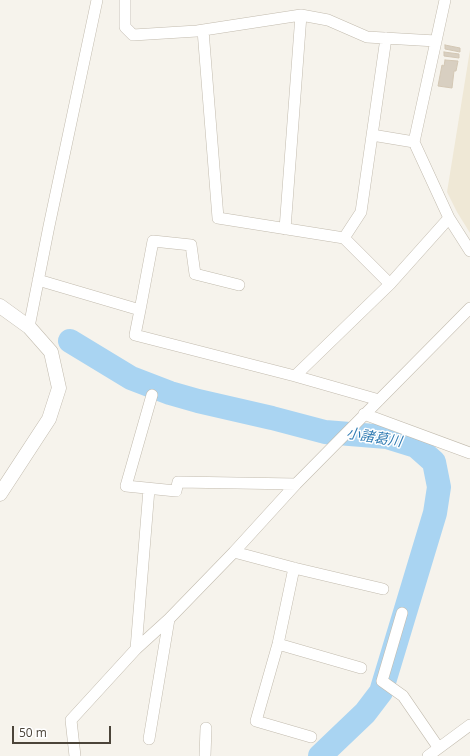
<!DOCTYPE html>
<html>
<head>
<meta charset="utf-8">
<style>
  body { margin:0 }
  #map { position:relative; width:470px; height:756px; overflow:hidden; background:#f6f3ec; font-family:"Open Sans",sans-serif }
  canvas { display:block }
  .scale { position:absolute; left:12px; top:726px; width:99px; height:18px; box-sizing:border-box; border:2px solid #4b4439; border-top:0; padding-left:5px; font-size:12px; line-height:14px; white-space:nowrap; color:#4b4439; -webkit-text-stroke:3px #fff; paint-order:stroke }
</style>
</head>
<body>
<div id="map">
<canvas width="470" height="756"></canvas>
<div class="scale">50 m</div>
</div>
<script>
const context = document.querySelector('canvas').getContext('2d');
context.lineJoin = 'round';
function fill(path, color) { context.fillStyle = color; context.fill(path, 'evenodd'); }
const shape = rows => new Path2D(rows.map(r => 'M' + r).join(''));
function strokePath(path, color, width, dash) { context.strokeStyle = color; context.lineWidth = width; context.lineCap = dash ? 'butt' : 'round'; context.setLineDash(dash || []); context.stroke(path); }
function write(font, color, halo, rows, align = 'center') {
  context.font = font + ' "Open Sans","Noto Sans JP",sans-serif'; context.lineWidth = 3; context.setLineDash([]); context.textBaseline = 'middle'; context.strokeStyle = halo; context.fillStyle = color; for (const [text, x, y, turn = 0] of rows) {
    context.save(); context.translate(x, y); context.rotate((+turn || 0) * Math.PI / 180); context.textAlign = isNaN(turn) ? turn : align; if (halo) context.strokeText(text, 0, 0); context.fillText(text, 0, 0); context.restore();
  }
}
const education = shape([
  [470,50,470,233,457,212,447,192]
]);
const river = shape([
  [70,341,131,378,170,393,198,401,272,418,325,432,387,437,416,446,434,462,439,487,435,513,381,692,365,713,320,756]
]);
const building = shape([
  [445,45,460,48,460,52,445,49,445,45],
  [444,52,459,54,459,58,444,56,444,52],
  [445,60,458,61,456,71,454,71,452,88,438,86,442,65,444,66,445,60]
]);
const minor = shape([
  [125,0,125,27,133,35,197,31,301,15,328,20,367,37,436,41],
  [445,0,414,142,449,218,470,251],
  [203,30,218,218,344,238,390,284],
  [372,135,414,142],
  [285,229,301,15],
  [344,238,361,212,386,38],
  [38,280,140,310,153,241,191,245,195,274,239,285],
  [140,310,135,335,295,376,379,400],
  [29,327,49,226,97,0],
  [295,376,390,284,449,218],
  [152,395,126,486,176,491,178,482,296,484],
  [364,414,470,453],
  [234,552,294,568,383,589],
  [294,568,278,644,256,721,311,737],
  [402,613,382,681,403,696,438,747],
  [278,644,361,668],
  [136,649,149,489],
  [149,739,169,619],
  [75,756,71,720,136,649,169,619,234,552,296,484,470,308],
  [205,756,206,728],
  [428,756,470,725]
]);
const tertiary = shape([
  [0,306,29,327,51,352,59,388,49,419,0,494]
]);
const waterNames = [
  ["小諸葛川",374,438,9]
];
fill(education, '#efe8d6');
strokePath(river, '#a9d4f2', 24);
fill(building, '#d8cfc1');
strokePath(building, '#d3c7b4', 1);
strokePath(minor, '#c2bbae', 12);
strokePath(tertiary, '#c2bbae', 15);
strokePath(minor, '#fff', 11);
strokePath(tertiary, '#fff', 14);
write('italic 14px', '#2e7ab2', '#fff', waterNames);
</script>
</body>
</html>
